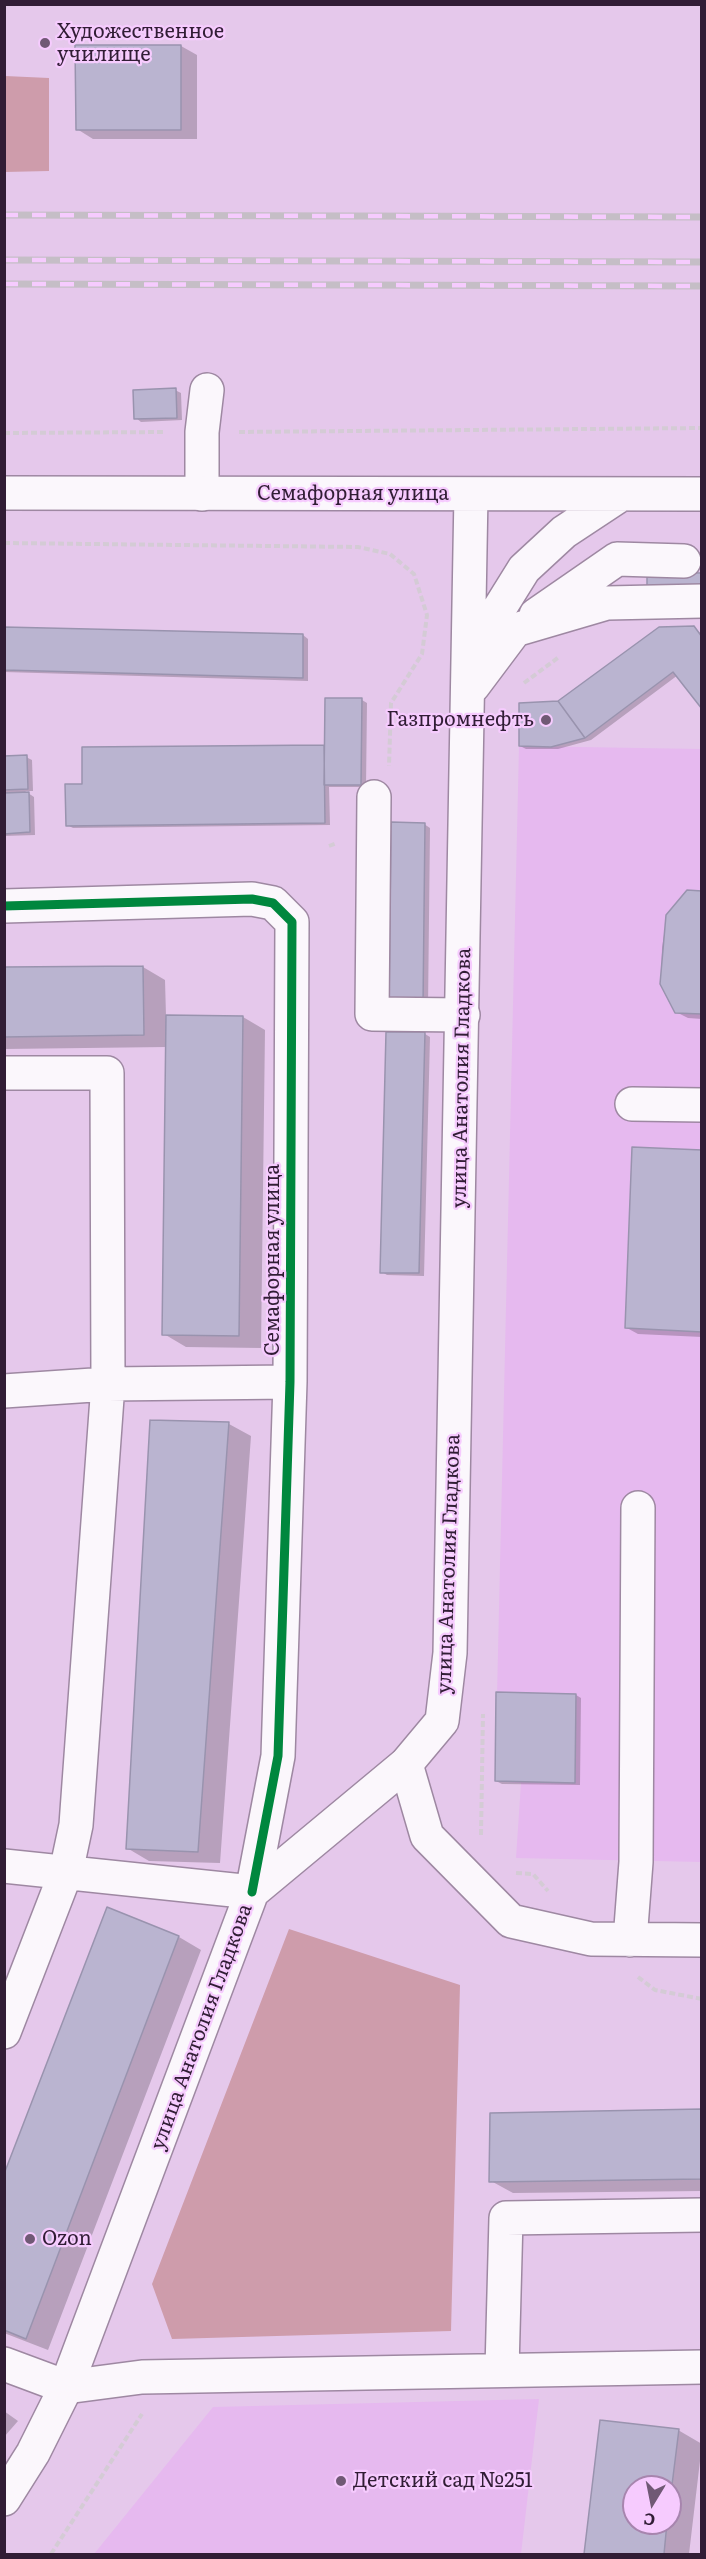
<!DOCTYPE html>
<html>
<head>
<meta charset="utf-8">
<style>
  body { margin:0 }
  #map { position:relative; width:706px; height:2559px; overflow:hidden; background:#e5c8eb; font-family:Literata,serif }
  canvas { display:block }
  .frame { position:absolute; inset:0; border:6px solid #311d35; pointer-events:none }
  .north { position:absolute; left:622px; top:2475px; width:60px; height:60px; box-sizing:border-box; background:#f6cbfe; border:2px solid #a785ae; border-radius:50%; rotate:190deg; font-size:16px; font-weight:700; line-height:24px; text-align:center; color:#311d35 }
  .north::after { content:''; display:block; margin:auto; width:21px; height:27px; background:#705975; clip-path:polygon(50% 0,100% 100%,50% 72%,0 100%) }
</style>
</head>
<body>
<div id="map">
<canvas width="706" height="2559"></canvas>
<div class="frame"></div>
<div class="north">С</div>
</div>
<script>
const context = document.querySelector('canvas').getContext('2d');
context.lineJoin = 'round';
function fill(path, color) { context.fillStyle = color; context.fill(path, 'evenodd'); }
const shape = rows => new Path2D(rows.map(r => 'M' + r).join(''));
function strokePath(path, color, width, dash) { context.strokeStyle = color; context.lineWidth = width; context.lineCap = dash ? 'butt' : 'round'; context.setLineDash(dash || []); context.stroke(path); }
function write(font, color, halo, rows, align = 'center') {
  context.font = font + ' Literata,serif'; context.lineWidth = 4.5; context.setLineDash([]); context.textBaseline = 'middle'; context.strokeStyle = halo; context.fillStyle = color; for (const [text, x, y, turn = 0] of rows) {
    context.save(); context.translate(x, y); context.rotate((+turn || 0) * Math.PI / 180); context.textAlign = isNaN(turn) ? turn : align; if (halo) context.strokeText(text, 0, 0); context.fillText(text, 0, 0); context.restore();
  }
}
const built = shape([
  [519,746,701,749,701,1862,516,1858,521,1783,495,1781],
  [539,2399,521,2554,94,2554,213,2407]
]);
const forest = shape([
  [5,76,49,78,49,171,5,172],
  [289,1929,460,1985,451,2331,172,2339,152,2284]
]);
const shadow = shape([
  [181,46,197,55,197,139,93,139,77,129],
  [175,390,181,393,182,420,141,422,136,418],
  [4,628,303,635,308,639,308,681,4,672],
  [693,628,702,634,702,707,678,675,591,740,558,749,526,749,520,746,558,703],
  [362,700,367,703,366,787,329,787,330,825,73,828,67,825,83,786,83,749,326,746],
  [26,757,32,760,33,791,25,791,34,797,35,835,4,836,4,758],
  [424,824,430,828,428,1008,396,1008],
  [702,892,702,1019,688,1018,676,1012,661,984,662,948,667,916],
  [143,967,165,980,166,1016,243,1017,265,1030,261,1348,186,1347,164,1334,167,1047,4,1049,4,969],
  [425,1034,430,1037,424,1276,387,1275,382,1272],
  [702,1151,702,1337,638,1334,627,1328],
  [229,1424,251,1436,220,1863,149,1861,127,1848],
  [498,1694,576,1695,581,1698,580,1785,502,1784,496,1781],
  [108,1909,179,1937,201,1950,48,2350,4,2333,4,2178],
  [702,2111,702,2191,513,2193,491,2181],
  [4,2411,18,2421,4,2437],
  [601,2421,678,2430,702,2444,689,2554,586,2554],
  [634,2487,670,2487,670,2523,634,2523]
]);
const building = shape([
  [75,45,181,45,181,130,76,130,75,45],
  [176,388,177,418,134,419,133,390,176,388],
  [647,572,702,573,702,598,647,598,647,572],
  [694,626,702,637,702,709,673,672,585,738,558,701,659,627,694,626],
  [4,627,303,634,303,678,4,670,4,627],
  [325,698,362,698,361,785,324,785,325,698],
  [558,701,585,738,551,747,519,746,519,703,558,701],
  [324,745,325,823,66,826,65,784,82,784,82,747,324,745],
  [27,755,28,789,4,790,4,756,27,755],
  [29,792,30,832,4,834,4,793,29,792],
  [391,822,425,823,423,1006,389,1005,391,822],
  [687,890,702,891,702,1014,675,1013,660,984,666,915,687,890],
  [143,966,144,1035,4,1037,4,967,143,966],
  [166,1015,243,1016,239,1336,162,1335,166,1015],
  [386,1032,425,1032,419,1273,380,1273,386,1032],
  [632,1147,702,1150,702,1332,625,1328,632,1147],
  [150,1420,229,1422,198,1852,126,1849,150,1420],
  [496,1692,576,1694,575,1783,495,1781,496,1692],
  [107,1907,179,1936,26,2339,4,2330,4,2174,107,1907],
  [702,2109,702,2179,489,2182,490,2113,702,2109],
  [600,2420,679,2429,670,2501,670,2487,634,2487,634,2523,667,2523,664,2554,584,2554,600,2420]
]);
const path = shape([
  [239,432,702,428],
  [4,433,166,432],
  [4,543,358,547,390,554,414,574,427,615,422,654,391,703,389,766],
  [524,683,559,657],
  [329,846,337,843],
  [481,1835,483,1714],
  [516,1873,533,1874,548,1891],
  [638,1977,655,1990,702,1999],
  [51,2554,142,2414]
]);
const minor = shape([
  [202,494,202,432,207,390],
  [536,615,617,559,684,561],
  [473,686,515,630,607,603,702,601],
  [374,797,372,1014,463,1015],
  [4,906,252,899,273,903,292,922,290,1382,278,1756,252,1892,4,1866],
  [4,1073,107,1073,108,1384,76,1825,66,1872,4,2032],
  [632,1104,702,1105],
  [4,1391,108,1384,290,1382],
  [406,1764,427,1836,511,1921,591,1939,702,1940],
  [630,1940,636,1862,638,1508],
  [4,2364,66,2387,142,2377,702,2367],
  [502,2369,506,2218,702,2215]
]);
const major = shape([
  [4,493,702,494],
  [478,662,491,622,524,569,564,532,620,495],
  [4,2499,33,2453,66,2387,252,1892,406,1764,442,1721,450,1653,471,494]
]);
const rail = shape([
  [4,215,702,217],
  [4,260,702,262],
  [4,284,702,286]
]);
const cycleway = shape([
  [4,906,252,899,273,903,292,922,290,1382,278,1756,252,1892]
]);
const markers = [
  [45,43,6,"#705975"],
  [546,720,6,"#705975"],
  [30,2239,6,"#705975"],
  [341,2481,6,"#705975"]
];
const poiNames = [
  ["Художественное",57,32],
  ["училище",57,55],
  ["Газпромнефть",534,720,"right"],
  ["Ozon",42,2239],
  ["Детский сад №251",353,2481]
];
const streetNames = [
  ["Семафорная улица",353,494],
  ["улица Анатолия Гладкова",462,1078,-89],
  ["Семафорная улица",273,1260,-90],
  ["улица Анатолия Гладкова",449,1564,-88],
  ["улица Анатолия Гладкова",202,2027,-70]
];
fill(built, '#e6b9ef');
fill(forest, '#ce9cab');
fill(shadow, '#0003');
fill(building, '#bab4d0');
strokePath(building, '#9993ae', 1.5);
strokePath(minor, '#9e88a2', 36);
strokePath(major, '#9e88a2', 36);
strokePath(path, '#d4cbd5', 4, [6, 3]);
strokePath(minor, '#fbf7fc', 33);
strokePath(major, '#fbf7fc', 33);
strokePath(rail, '#c5bec6', 7);
strokePath(rail, '#f6cbfe', 4.5, [14]);
strokePath(cycleway, '#00873e', 9);
for (const [x, y, r, color] of markers) { const dot = new Path2D(); dot.arc(x, y, r, 0, 2 * Math.PI); context.fillStyle = color; context.fill(dot); strokePath(dot, '#f6cbfe', 2); }
write('20px', '#311d35', '#f6cbfe', poiNames, 'left');
write('20px', '#311d35', '#f6cbfe', streetNames);
</script>
</body>
</html>
